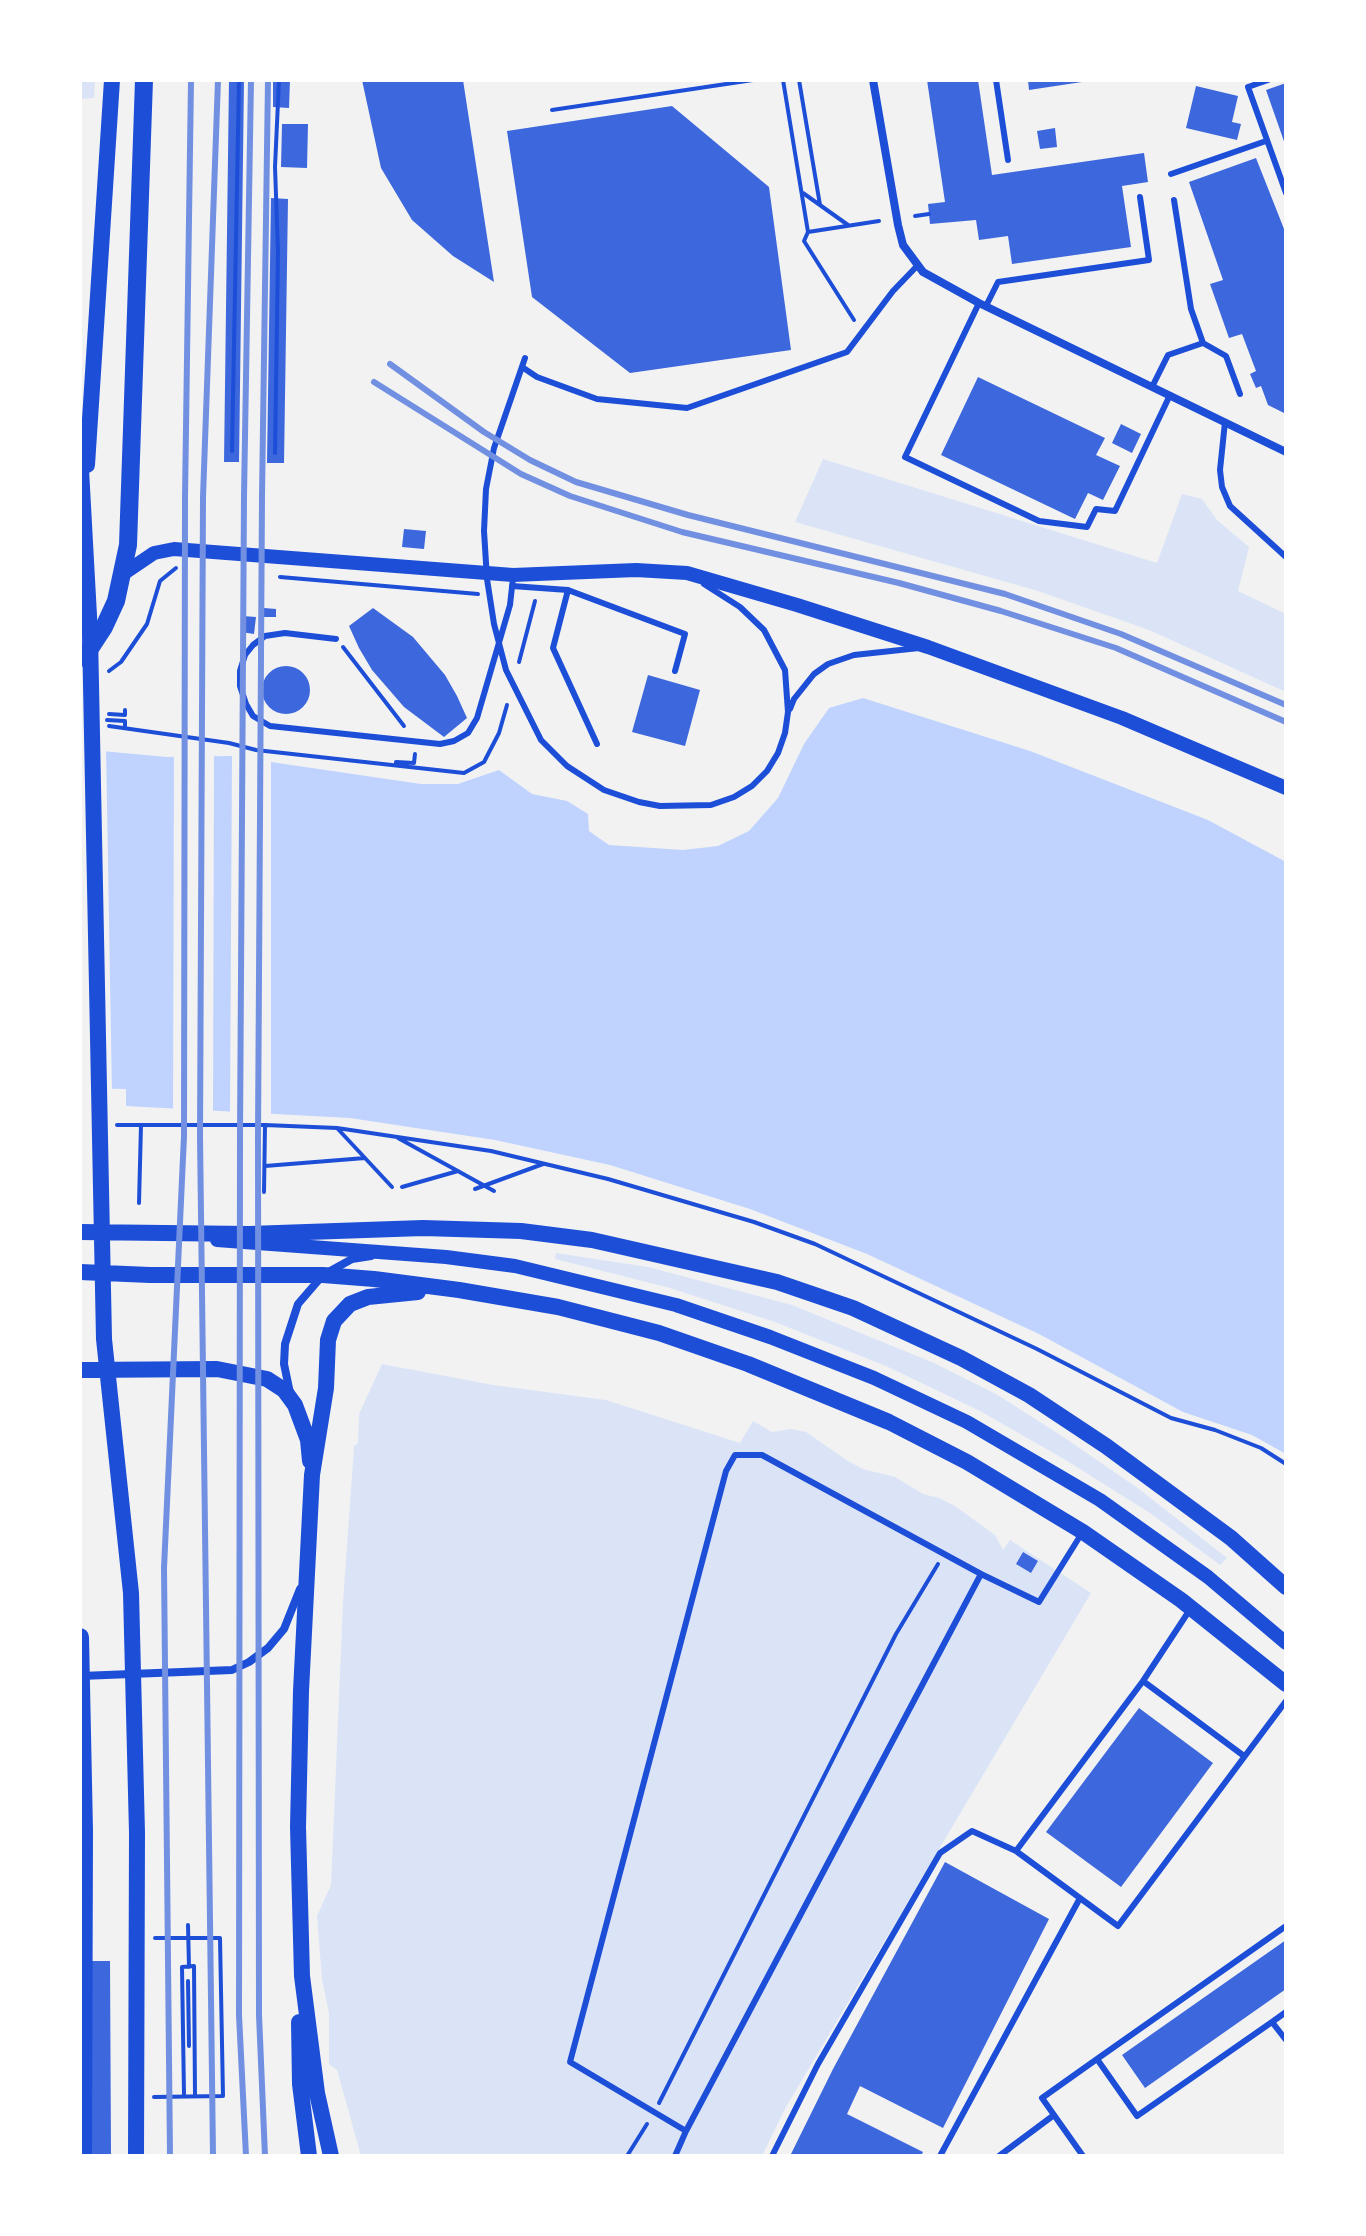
<!DOCTYPE html>
<html>
<head>
<meta charset="utf-8">
<style>
  body { margin:0 }
  #map { position:relative; width:1366px; height:2236px; overflow:hidden; background:#f2f2f2; font-family:"Fira Sans Condensed",sans-serif }
  canvas { display:block }
  .frame { position:absolute; inset:0; border:82px solid #fff; pointer-events:none }
</style>
</head>
<body>
<div id="map">
<canvas width="1366" height="2236"></canvas>
<div class="frame"></div>
</div>
<script>
const context = document.querySelector('canvas').getContext('2d');
context.lineJoin = 'round';
function fill(path, color) { context.fillStyle = color; context.fill(path, 'evenodd'); }
const shape = rows => new Path2D(rows.map(r => 'M' + r).join(''));
function strokePath(path, color, width, dash) { context.strokeStyle = color; context.lineWidth = width; context.lineCap = dash ? 'butt' : 'round'; context.setLineDash(dash || []); context.stroke(path); }
const green = shape([
  [80,80,95,80,94,98,80,99],
  [823,459,1157,563,1182,494,1202,499,1217,520,1249,547,1238,591,1286,614,1286,692,1149,630,1038,591,795,522],
  [556,1253,648,1267,792,1305,934,1363,996,1394,1065,1438,1139,1489,1227,1558,1220,1565,1150,1513,1064,1459,980,1411,886,1366,775,1322,670,1288,555,1259],
  [382,1364,493,1385,606,1400,740,1443,753,1421,772,1432,791,1429,806,1432,848,1461,863,1469,895,1477,923,1494,939,1498,955,1506,995,1535,1003,1550,1010,1540,1091,1593,786,2107,762,2156,361,2156,337,2070,329,2064,329,2013,322,1979,317,1916,331,1885,343,1603,354,1446,358,1443,359,1414]
]);
const water = shape([
  [863,698,1030,751,1208,820,1286,862,1286,1454,1252,1435,1183,1412,1039,1334,867,1254,750,1209,610,1165,495,1140,350,1118,126,1106,126,1089,80,1088,80,749,167,757,230,756,421,784,458,784,499,770,532,794,567,801,588,814,589,831,609,845,683,850,718,846,749,831,778,798,804,744,829,708]
]);
const pier = shape([
  [80,745,106,747,112,1092,80,1092],
  [214,751,213,1114,173,1112,174,753],
  [232,752,271,760,271,1117,230,1115]
]);
const building = shape([
  [229,80,244,80,239,462,224,462],
  [273,80,290,80,289,108,273,107],
  [362,80,463,80,494,282,453,256,412,220,381,168],
  [927,80,978,80,992,175,1144,153,1148,182,1122,186,1131,247,1012,264,1008,236,979,240,976,220,930,224,928,204,945,202],
  [1028,80,1082,80,1082,82,1029,90],
  [1286,83,1286,147,1266,90],
  [1196,86,1238,96,1232,122,1241,124,1237,140,1186,128],
  [672,106,769,187,791,350,630,373,532,297,507,131],
  [282,124,308,124,307,168,281,167],
  [1055,128,1057,147,1040,149,1037,131],
  [1256,158,1286,234,1286,414,1268,405,1261,386,1256,388,1250,374,1256,371,1242,334,1229,338,1210,284,1223,280,1189,182],
  [271,198,288,199,284,463,267,463],
  [978,377,1105,438,1096,455,1120,466,1103,500,1088,493,1075,519,941,455],
  [1121,424,1141,434,1132,453,1112,443],
  [404,529,426,531,424,549,402,547],
  [264,608,276,609,276,617,264,617],
  [373,608,413,637,445,675,457,696,467,718,444,737,404,707,372,670,359,648,349,626],
  [243,616,256,617,254,634,241,632],
  '262 690a24 24 0 1 1 48 0a24 24 0 1 1-48 0Z',
  [648,675,700,690,685,746,632,732],
  [1023,1552,1038,1561,1031,1573,1016,1564],
  [1139,1708,1213,1763,1121,1887,1046,1832],
  [945,1862,1049,1919,943,2128,860,2086,847,2114,923,2152,921,2156,790,2156,833,2069],
  [1286,1940,1286,1989,1145,2088,1122,2055],
  [80,1961,110,1961,111,2156,80,2156]
]);
const path = shape([
  [783,80,808,232,804,241,854,320],
  [799,80,820,205],
  [552,110,753,80],
  [803,193,848,225],
  [915,216,929,214],
  [808,232,879,221],
  [232,451,239,80],
  [275,453,278,252,275,167,279,80],
  [280,577,478,594],
  [343,647,404,726],
  [519,662,535,601],
  [109,671,121,662,147,624,160,581,176,568],
  [109,714,125,715,125,710],
  [107,720,125,721,125,726],
  [109,726,229,743,256,750,464,773,484,762,499,733,507,705],
  [396,765,396,762,414,763,415,754],
  [117,1125,265,1125,337,1128,491,1151,608,1179,754,1222,815,1244,1037,1349,1171,1418,1215,1430,1261,1448,1286,1464],
  [337,1128,392,1187],
  [398,1138,494,1191],
  [265,1166,365,1158],
  [402,1187,458,1171],
  [475,1189,543,1164],
  [264,1192,265,1125],
  [139,1203,141,1125],
  [188,1925,189,1967],
  [188,1981,189,2046],
  [184,2095,182,1967,194,1966,195,2096],
  [154,2097,223,2096,220,1938,155,1938],
  [659,2103,896,1634,938,1564],
  [627,2156,647,2124]
]);
const service = shape([
  [996,80,1008,160],
  [1268,80,1248,87,1286,193],
  [1171,174,1266,141],
  [979,303,905,457,1039,521,1087,527,1096,509,1115,511,1170,395],
  [986,306,998,282,1149,260,1140,197],
  [1203,343,1226,356,1240,394],
  [525,358,494,448,486,489,484,531,487,579,494,624,506,670,541,740,567,766,604,790,639,802,660,806,711,805,734,797,752,786,767,771,778,753,785,733,788,712,785,670,764,630,740,607,704,584],
  [522,367,537,377,597,399,687,408,847,352,893,291,918,265],
  [1152,387,1168,355,1203,343,1191,309,1174,200],
  [1225,422,1220,470,1222,487,1230,506,1286,557],
  [512,586,568,590,685,634,675,671],
  [568,590,553,648,597,744],
  [336,639,285,633,265,636,253,645,245,655,240,671,240,686,246,704,253,716,270,726,440,744,454,741,468,733,477,718,510,605,513,578],
  [790,709,794,699,814,674,828,664,854,655,919,648],
  [981,1574,762,1455,735,1455,726,1471,570,2062,686,2131,981,1574,1039,1602,1082,1533],
  [1143,1681,1189,1611],
  [1244,1756,1143,1681,1016,1851,1118,1926,1286,1701],
  [1286,2012,1272,2022,1286,2040],
  [1097,2059,1286,1926],
  [675,2156,686,2131],
  [772,2156,818,2064,940,1853,972,1831,1016,1851],
  [940,2156,1080,1898],
  [999,2156,1054,2115],
  [1083,2156,1042,2098,1097,2059,1137,2116,1272,2022]
]);
const minor = shape([
  [873,80,898,225,903,245,923,272,979,303,1286,452],
  [290,1393,284,1364,285,1344,298,1304,323,1275,352,1259,371,1256],
  [81,1676,232,1670,249,1662,268,1648,284,1629,300,1589]
]);
const tertiary = shape([
  [123,574,154,553,174,549,513,575,636,570,687,573,797,605,928,647,1122,718,1286,788],
  [217,1240,446,1257,515,1266,676,1305,770,1337,874,1378,967,1422,1100,1500,1208,1577,1286,1643]
]);
const secondary = shape([
  [80,451,90,634,104,1339,131,1593,137,1833,136,2156],
  [87,465,112,80],
  [80,1232,249,1234,423,1228,521,1231,592,1240,777,1282,853,1308,961,1358,1029,1395,1106,1446,1231,1538,1286,1587],
  [80,1272,150,1275,323,1275,374,1279,459,1290,558,1307,659,1333,748,1364,889,1422,967,1462,1083,1532,1181,1600,1286,1684],
  [80,1370,217,1369,267,1379,284,1390,295,1405,308,1440,310,1461],
  [299,2022,300,2084,309,2156],
  [331,2156,317,2093,302,1976,298,1827,301,1691,312,1475,326,1388,328,1340,334,1321,350,1304,368,1297,418,1292]
]);
const primary = shape([
  [80,658,87,653,104,627,116,601,128,545,144,80],
  [80,1637,84,1831,83,2156]
]);
const rail = shape([
  [390,364,484,432,530,460,576,482,688,515,1005,594,1121,634,1286,705],
  [374,382,521,474,570,496,682,532,899,583,1001,611,1116,648,1286,722],
  [170,2156,164,1568,184,1136,185,497,191,80],
  [213,2156,200,1136,203,497,218,80],
  [246,2156,239,2015,240,1135,244,496,251,80],
  [265,2156,259,2015,258,1135,262,496,268,80]
]);
fill(green, '#dbe4f7');
fill(water, '#bfd3fe');
fill(pier, '#f2f2f2');
fill(building, '#3d67dc');
strokePath(path, '#1d4ed8', 4);
strokePath(service, '#1d4ed8', 6);
strokePath(minor, '#1d4ed8', 8);
strokePath(tertiary, '#1d4ed8', 14);
strokePath(secondary, '#1d4ed8', 16);
strokePath(primary, '#1d4ed8', 18);
strokePath(rail, '#7290e2', 6);
</script>
</body>
</html>
